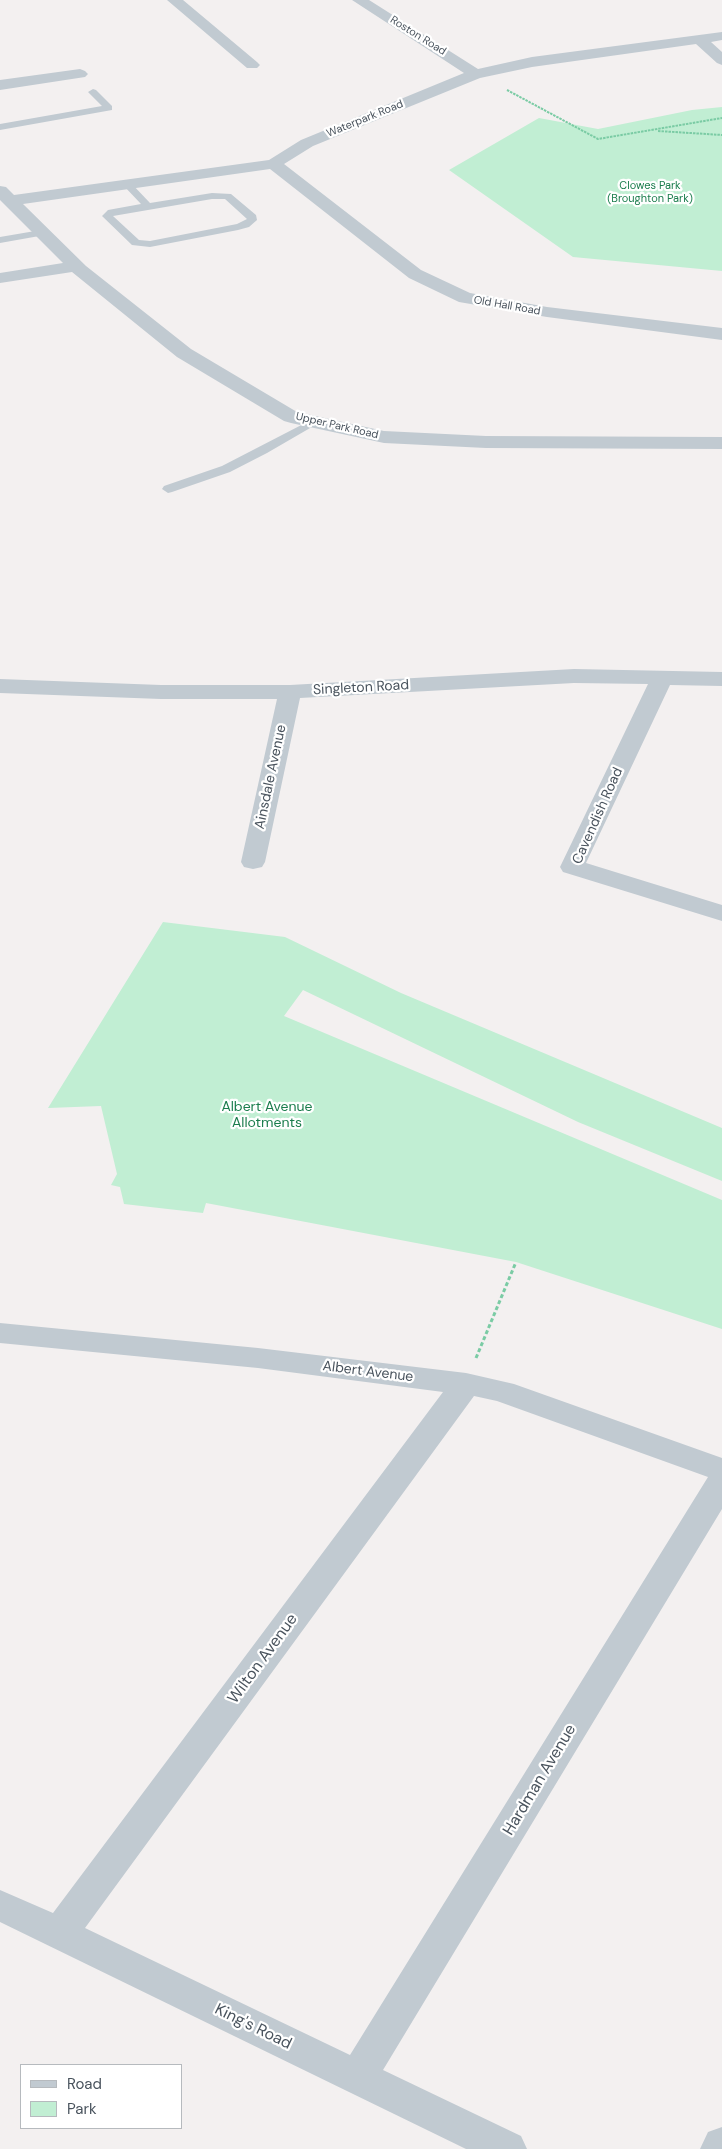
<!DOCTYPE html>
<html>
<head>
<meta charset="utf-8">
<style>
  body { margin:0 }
  #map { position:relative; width:722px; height:2149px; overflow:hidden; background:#f3f0f0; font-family:"DM Sans",sans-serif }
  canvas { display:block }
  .legend { position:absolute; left:20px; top:2064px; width:162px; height:65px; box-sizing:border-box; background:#fff; border:1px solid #b6babe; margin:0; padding:6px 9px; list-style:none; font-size:15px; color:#49535d }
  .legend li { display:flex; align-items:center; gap:10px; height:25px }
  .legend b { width:25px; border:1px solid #b6babe }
</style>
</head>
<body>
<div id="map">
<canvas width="722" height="2149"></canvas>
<ul class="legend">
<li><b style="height:6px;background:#c1cad1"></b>Road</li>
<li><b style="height:14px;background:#c1eed3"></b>Park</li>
</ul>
</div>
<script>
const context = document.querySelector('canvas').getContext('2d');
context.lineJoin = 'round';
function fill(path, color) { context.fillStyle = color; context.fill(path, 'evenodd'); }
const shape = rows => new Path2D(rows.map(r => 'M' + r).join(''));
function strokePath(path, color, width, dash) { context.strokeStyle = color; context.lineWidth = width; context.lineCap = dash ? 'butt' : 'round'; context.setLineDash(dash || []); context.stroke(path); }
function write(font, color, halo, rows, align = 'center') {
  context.font = font + ' "DM Sans",sans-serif'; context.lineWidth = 4.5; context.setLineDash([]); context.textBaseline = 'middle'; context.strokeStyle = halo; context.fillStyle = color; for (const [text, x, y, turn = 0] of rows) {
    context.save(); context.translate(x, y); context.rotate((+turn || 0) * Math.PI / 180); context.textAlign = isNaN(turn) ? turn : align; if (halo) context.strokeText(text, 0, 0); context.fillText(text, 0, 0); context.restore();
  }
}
const green = shape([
  [722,107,722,271,573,257,449,170,539,118,598,129,692,110],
  [163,922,285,937,401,993,722,1128,722,1181,578,1122,303,990,284,1016,722,1200,722,1329,516,1262,206,1203,203,1213,124,1204,120,1187,111,1185,117,1174,101,1106,48,1108]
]);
const pathFar1 = shape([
  [507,90,598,139,722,118],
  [658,131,722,135]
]);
const path = shape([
  [476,1358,516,1262]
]);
const service = shape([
  [93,89,96,90,112,106,112,110,0,130,0,124,102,106,88,92,93,89],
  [128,182,131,183,150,203,212,193,231,194,256,215,257,220,249,227,238,230,150,247,132,245,102,216,108,210,141,204,123,185,128,182],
  [212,199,225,199,247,219,237,224,150,241,139,240,113,216,212,199],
  [41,230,46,233,45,235,0,243,0,237,41,230],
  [313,419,317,420,319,422,317,424,267,453,230,472,172,492,168,493,162,489,164,486,222,466,313,419]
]);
const minor = shape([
  [167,0,183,0,257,62,260,65,257,68,247,68,167,0],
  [352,0,369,0,478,69,532,57,722,32,722,40,711,42,722,52,722,65,717,63,696,44,532,67,480,78,313,146,284,164,421,270,470,293,547,307,722,328,722,340,547,317,459,302,409,278,270,169,23,204,86,266,191,349,297,412,384,431,486,436,722,437,722,449,486,448,384,443,291,423,284,421,177,357,72,272,0,283,0,273,63,263,0,200,0,186,6,187,14,195,269,160,301,140,464,73,352,0],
  [80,69,85,71,88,74,85,77,0,90,0,80,80,69],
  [574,669,722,672,722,686,670,685,586,863,722,905,722,921,563,872,560,867,648,684,574,683,300,698,265,862,262,867,253,869,244,867,241,862,277,699,161,699,0,693,0,679,161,685,290,685,574,669],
  [0,1323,258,1348,466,1373,514,1384,722,1458,722,1509,383,2070,521,2136,527,2149,466,2149,0,1922,0,1890,53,1913,443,1392,258,1368,0,1343,0,1323],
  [474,1396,497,1401,708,1477,350,2055,85,1928,474,1396],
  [722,2127,722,2149,700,2149,708,2132,722,2127]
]);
const farStreetnames = [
  ["Roston Road",418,36,32],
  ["Waterpark Road",365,119,-22],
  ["Old Hall Road",507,306,10],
  ["Upper Park Road",337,426,13]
];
const farParknames = [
  ["Clowes Park",650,186],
  ["(Broughton Park)",650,199]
];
const streetNames = [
  ["Singleton Road",361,688,-3],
  ["Ainsdale Avenue",271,777,-78],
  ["Cavendish Road",598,816,-66],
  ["Albert Avenue",368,1372,7]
];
const parkNames = [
  ["Albert Avenue",267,1107],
  ["Allotments",267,1123]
];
const nearStreetnames = [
  ["Wilton Avenue",263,1659,-54],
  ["Hardman Avenue",540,1780,-59],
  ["King's Road",253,2027,26]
];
fill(green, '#c1eed3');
strokePath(pathFar1, '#7acba4', 2, [2.5, 1]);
strokePath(path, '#7acba4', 3, [4, 2.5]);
fill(service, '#c1cad1');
fill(minor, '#c1cad1');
write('11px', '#49535d', '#fff', farStreetnames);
write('11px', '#1b7d4d', '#fff', farParknames);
write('14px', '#49535d', '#fff', streetNames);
write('14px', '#1b7d4d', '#fff', parkNames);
write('16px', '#49535d', '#fff', nearStreetnames);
</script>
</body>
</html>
